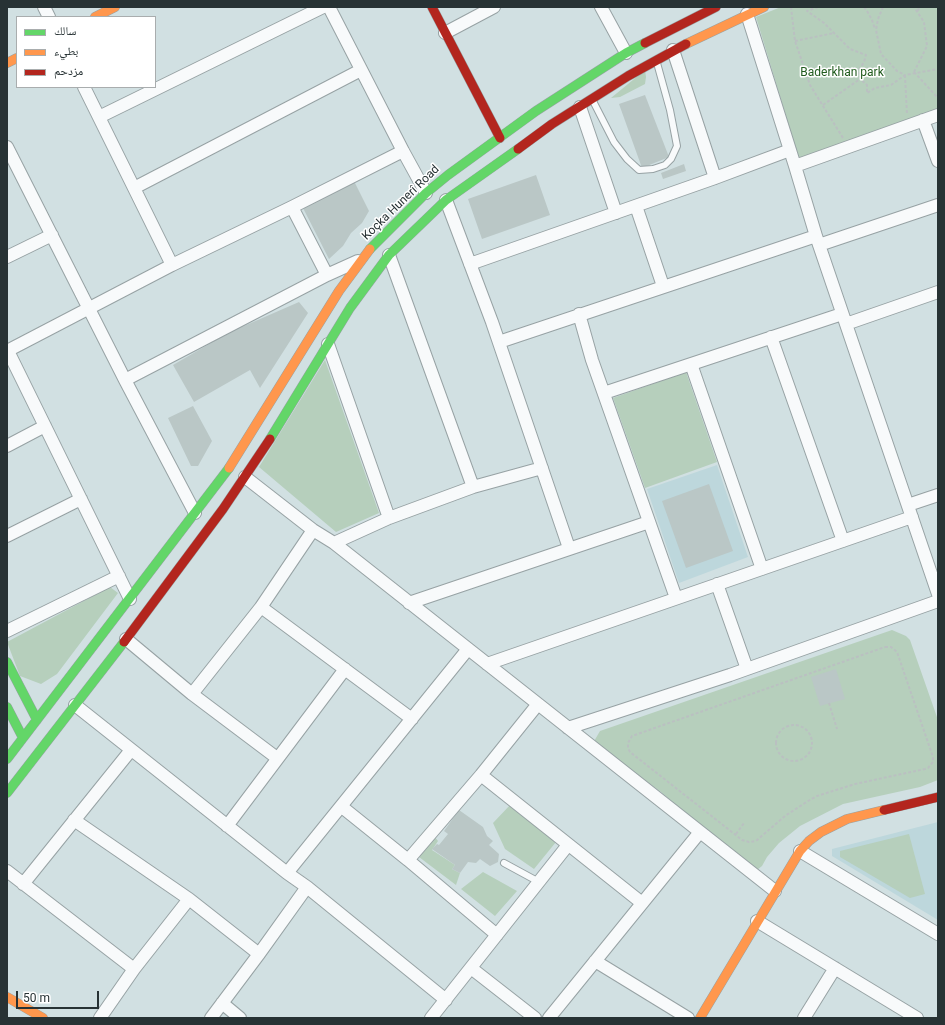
<!DOCTYPE html>
<html>
<head>
<meta charset="utf-8">
<style>
  body { margin:0 }
  #map { position:relative; width:945px; height:1025px; overflow:hidden; background:#d1e0e2; font-family:Roboto,"Noto Naskh Arabic",sans-serif }
  canvas { display:block }
  .frame { position:absolute; inset:0; border:8px solid #273234; pointer-events:none }
  .legend { position:absolute; left:16px; top:16px; width:140px; height:72px; box-sizing:border-box; background:#fff; border:1px solid #a9adae; margin:0; padding:5px 7px; list-style:none; font-size:12px; color:#273234 }
  .legend li { display:flex; align-items:center; gap:8px; height:20px }
  .legend b { width:20px; border:1px solid #a9adae }
  .scale { position:absolute; left:16px; top:991px; width:83px; height:18px; box-sizing:border-box; border:2px solid #273234; border-top:0; padding-left:5px; font-size:12px; line-height:14px; white-space:nowrap; color:#273234; -webkit-text-stroke:3px #fff; paint-order:stroke }
</style>
</head>
<body>
<div id="map">
<canvas width="945" height="1025"></canvas>
<div class="frame"></div>
<ul class="legend">
<li><b style="height:5px;background:#63d668"></b>سالك</li>
<li><b style="height:5px;background:#ff974d"></b>بطيء</li>
<li><b style="height:5px;background:#b3261e"></b>مزدحم</li>
</ul>
<div class="scale">50 m</div>
</div>
<script>
const context = document.querySelector('canvas').getContext('2d');
context.lineJoin = 'round';
function fill(path, color) { context.fillStyle = color; context.fill(path, 'evenodd'); }
const shape = rows => new Path2D(rows.map(r => 'M' + r).join(''));
function strokePath(path, color, width, dash) { context.strokeStyle = color; context.lineWidth = width; context.lineCap = dash ? 'butt' : 'round'; context.setLineDash(dash || []); context.stroke(path); }
function write(font, color, halo, rows, align = 'center') {
  context.font = font + ' Roboto,sans-serif'; context.lineWidth = 3; context.setLineDash([]); context.textBaseline = 'middle'; context.strokeStyle = halo; context.fillStyle = color; for (const [text, x, y, turn = 0] of rows) {
    context.save(); context.translate(x, y); context.rotate((+turn || 0) * Math.PI / 180); context.textAlign = isNaN(turn) ? turn : align; if (halo) context.strokeText(text, 0, 0); context.fillText(text, 0, 0); context.restore();
  }
}
const built = shape([
  [717,465,748,557,679,583,647,489],
  [938,822,938,920,832,856,832,849]
]);
const green = shape([
  [781,7,938,7,938,109,799,159,756,17],
  [645,70,646,77,645,84,620,97,611,98],
  [325,360,379,513,336,532,259,467],
  [686,372,717,462,645,488,613,398],
  [110,587,118,593,57,674,41,684,20,676,7,642],
  [892,630,906,636,910,640,938,720,938,780,920,787,843,804,800,826,779,843,767,857,762,866,757,870,751,869,661,792,593,743,600,731],
  [511,804,556,842,534,869,505,849,493,823],
  [909,834,925,894,910,898,840,857,840,851],
  [434,836,438,841,432,850,455,865,452,869,460,873,456,885,419,857],
  [483,872,517,891,495,916,461,889]
]);
const building = shape([
  [645,95,669,157,642,168,619,104],
  [684,164,686,171,663,179,661,173],
  [536,175,550,215,482,239,468,199],
  [354,181,369,211,362,223,351,233,343,246,329,259,303,208],
  [299,302,308,313,260,388,250,370,194,402,173,365,228,333],
  [193,406,212,441,198,466,191,466,168,418],
  [709,484,733,551,686,568,662,501],
  [836,669,845,699,820,706,811,677],
  [459,810,483,827,487,836,493,841,489,845,499,854,498,862,490,866,480,859,476,863,468,862,460,873,452,869,455,865,432,849,437,844,439,845,448,834,444,831]
]);
const path = shape([
  [791,7,795,41,810,85,843,138],
  [818,7,807,11,824,23,850,49,866,55,864,62,859,70,860,79,867,85,867,93,875,88,891,85,905,75,938,69],
  [864,7,867,11,872,20,875,29],
  [883,7,878,19,876,30,881,54,897,71,905,75],
  [918,11,919,7],
  [795,41,834,33],
  [914,72,927,46,924,22,914,7],
  [914,72,938,98],
  [905,75,907,115],
  [823,105,860,79],
  [885,647,891,647,897,652,933,757,933,762,928,768,925,769,855,784,817,796,808,801,785,816,756,841,749,842,742,840,630,752,628,748,628,743,632,736,885,647],
  [829,703,837,729],
  '776 743a18 18 0 1 1 36 0a18 18 0 1 1-36 0Z',
  [736,834,744,823]
]);
const lane = shape([
  [593,101,614,142,627,159,639,170,653,169,665,165,671,159,677,146,670,110,657,63],
  [504,863,539,882]
]);
const street = shape([
  [44,7,49,17],
  [329,7,403,151,426,193],
  [601,7,626,53],
  [747,14,795,166,816,236,938,594],
  [445,33,494,7],
  [673,50,715,178],
  [84,87,134,188],
  [580,107,616,213],
  [99,117,323,7],
  [923,120,938,161],
  [7,147,125,380,195,513],
  [795,166,938,115],
  [446,200,492,322,569,548],
  [636,206,663,286],
  [292,207,327,275],
  [819,245,938,205],
  [389,255,473,487],
  [7,257,52,235],
  [470,264,715,178,790,150],
  [172,265,134,188,361,70],
  [579,314,592,360,676,598],
  [846,324,938,292],
  [771,337,843,541],
  [499,342,816,236],
  [328,344,389,518],
  [7,351,172,265,292,207,403,151],
  [8,351,130,599],
  [691,364,762,569],
  [125,380,327,275,358,261],
  [604,393,842,314],
  [7,446,45,426],
  [245,477,313,530,334,543,775,891],
  [908,505,938,495],
  [313,530,261,607,412,719],
  [7,536,81,499],
  [334,543,389,518,473,487,542,468],
  [717,584,747,669],
  [409,603,649,522],
  [7,631,119,576],
  [126,639,192,694,277,758],
  [487,664,912,517],
  [192,694,261,607],
  [75,705,287,873,307,887,446,1000],
  [568,728,730,675,938,601],
  [481,775,642,903],
  [342,807,408,860,497,935],
  [74,820,189,899,259,954],
  [227,826,345,669],
  [800,851,938,934],
  [408,860,481,775,538,704],
  [7,871,134,969],
  [287,873,468,649],
  [23,884,131,750],
  [757,921,917,1018],
  [595,961,688,1018],
  [471,968,535,1018],
  [222,1003,240,1018],
  [100,1018,134,969,189,899],
  [211,1018,259,954,307,887],
  [431,1018,568,845],
  [549,1018,700,832],
  [804,1018,835,968]
]);
const fast = shape([
  [370,249,426,193,448,175,536,111,626,53,645,43],
  [270,439,350,308,389,255,446,200,518,149],
  [7,662,37,720],
  [7,707,23,738],
  [7,759,229,468],
  [7,793,124,642]
]);
const slow = shape([
  [95,17,115,7],
  [686,44,764,7],
  [7,63,17,58],
  [229,468,339,291,370,249],
  [7,997,43,1018],
  [700,1018,800,851,809,841,821,832,847,819,884,810]
]);
const jam = shape([
  [432,7,500,138],
  [645,43,716,7],
  [518,149,552,124,628,76,686,44],
  [124,642,223,509,270,439],
  [884,810,938,797]
]);
const parkNames = [
  ["Baderkhan park",842,73]
];
const streetNames = [
  ["Koçka Hunerî Road",401,203,-44]
];
fill(built, '#bdd7dc');
fill(green, '#b6cfbc');
fill(building, '#bac7c6');
strokePath(lane, '#97a2a4', 8);
strokePath(street, '#97a2a4', 14);
strokePath(fast, '#97a2a4', 10);
strokePath(slow, '#97a2a4', 10);
strokePath(jam, '#97a2a4', 10);
strokePath(path, '#bac0c1', 2, [3, 2]);
strokePath(lane, '#f8fafb', 6);
strokePath(street, '#f8fafb', 12);
strokePath(fast, '#63d668', 9);
strokePath(slow, '#ff974d', 9);
strokePath(jam, '#b3261e', 9);
write('12px', '#215b1e', '#fff', parkNames);
write('12px', '#273234', '#fff', streetNames);
</script>
</body>
</html>
